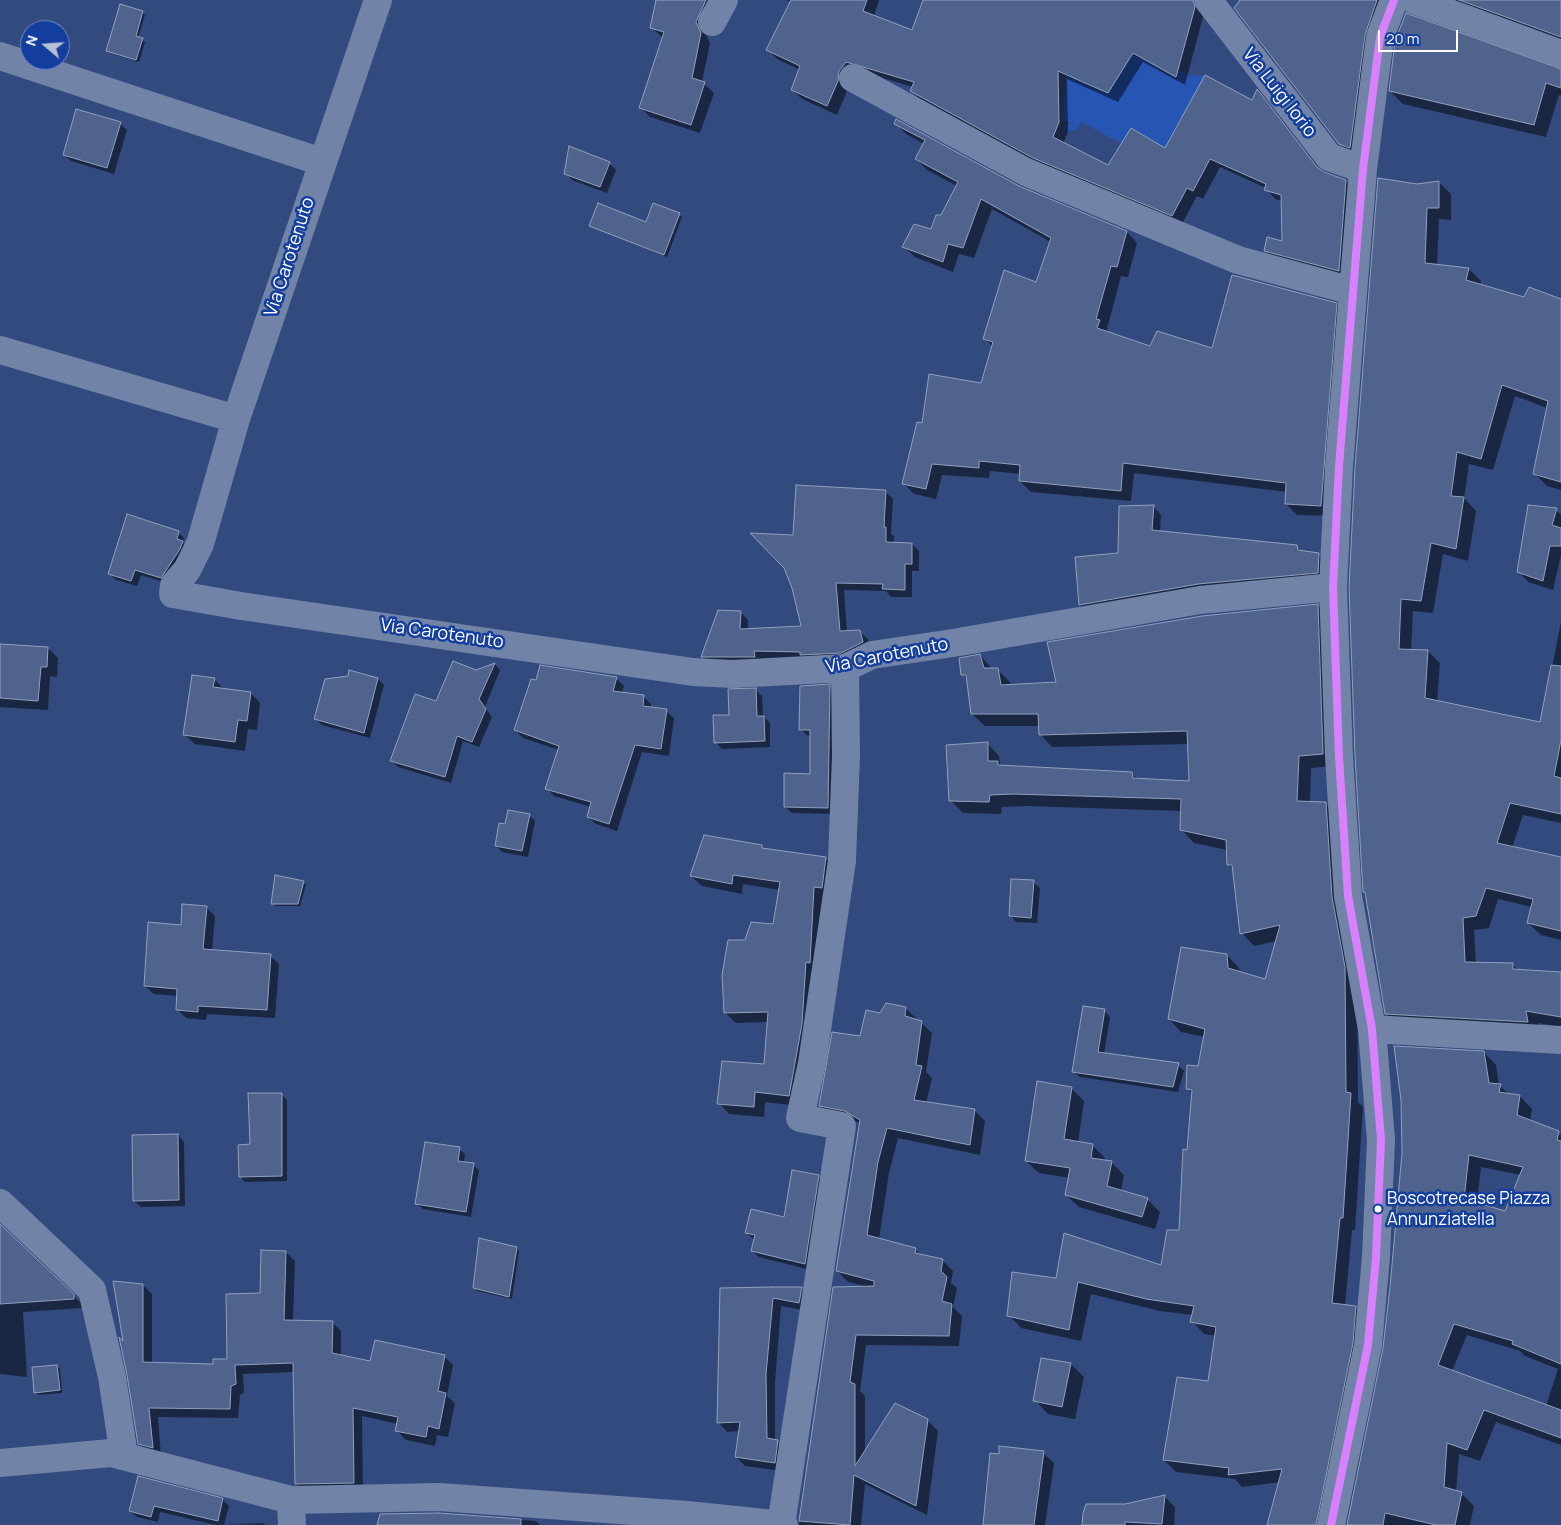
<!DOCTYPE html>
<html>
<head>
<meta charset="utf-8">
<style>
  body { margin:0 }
  #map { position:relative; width:1561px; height:1525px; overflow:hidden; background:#324a7e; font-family:Manrope,sans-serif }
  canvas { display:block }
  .north { position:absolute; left:20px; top:20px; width:50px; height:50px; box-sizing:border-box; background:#133e9e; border:1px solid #718bc5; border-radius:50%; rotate:288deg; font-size:14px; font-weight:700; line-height:20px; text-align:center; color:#fff }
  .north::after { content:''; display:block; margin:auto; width:18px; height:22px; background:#b7c0d2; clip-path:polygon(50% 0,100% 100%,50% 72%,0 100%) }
  .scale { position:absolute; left:1378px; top:30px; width:80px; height:22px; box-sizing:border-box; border:2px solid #fff; border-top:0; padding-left:6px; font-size:15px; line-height:18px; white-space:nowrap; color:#fff; -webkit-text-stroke:4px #133e9e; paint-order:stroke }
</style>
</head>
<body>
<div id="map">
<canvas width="1561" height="1525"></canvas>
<div class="north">N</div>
<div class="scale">20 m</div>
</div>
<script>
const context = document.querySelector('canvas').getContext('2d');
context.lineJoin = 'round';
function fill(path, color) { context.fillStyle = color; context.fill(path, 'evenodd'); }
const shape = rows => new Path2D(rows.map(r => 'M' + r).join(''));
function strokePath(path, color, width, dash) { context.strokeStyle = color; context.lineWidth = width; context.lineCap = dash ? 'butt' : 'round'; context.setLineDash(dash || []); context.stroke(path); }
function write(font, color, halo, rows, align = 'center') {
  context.font = font + ' Manrope,sans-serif'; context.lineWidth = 5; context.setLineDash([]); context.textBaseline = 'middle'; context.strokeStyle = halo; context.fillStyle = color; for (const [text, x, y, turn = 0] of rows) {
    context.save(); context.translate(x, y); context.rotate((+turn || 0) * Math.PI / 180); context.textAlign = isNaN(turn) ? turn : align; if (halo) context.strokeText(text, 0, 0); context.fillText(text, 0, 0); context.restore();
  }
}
const green = shape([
  [1130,55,1142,58,1167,72,1169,68,1193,76,1205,75,1133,205,1130,204,1136,191,1115,158,1121,143,1081,122,1077,130,1066,132,1070,122,1062,120,1067,74,1102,90,1110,90]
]);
const shadow = shape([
  [657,0,719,0,705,32,710,43,702,82,714,93,700,133,650,117,640,107,663,38,652,28],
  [786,0,879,0,874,16,913,32,924,0,1204,0,1201,12,1203,17,1185,85,1143,62,1118,102,1067,79,1068,132,1063,144,1109,167,1165,150,1253,102,1257,91,1321,171,1346,181,1355,190,1348,280,1275,260,1265,250,1284,243,1282,201,1275,199,1266,188,1220,167,1203,199,1197,196,1182,224,1044,167,921,100,911,91,913,87,856,70,848,81,847,91,837,115,802,99,792,90,800,70,777,59,768,50,791,2],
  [1242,0,1398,0,1353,156,1339,143],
  [1440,0,1561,0,1561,45],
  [142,12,145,15,138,38,145,42,139,62,110,53,107,50],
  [1561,70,1561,96,1559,95,1546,137,1403,104,1390,91],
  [895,123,1018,187,1127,232,1137,243,1128,277,1121,276,1107,329,1109,334,1150,347,1213,349,1336,304,1347,315,1332,516,1297,515,1286,504,1287,492,1134,473,1131,501,1031,492,1020,481,1021,474,990,471,989,478,942,475,936,499,914,494,903,483,923,424,982,384,993,347,984,338,1037,283,1051,242,992,209,974,258,959,254,953,272,915,257,904,247,932,231,942,217,957,186,927,170,916,159,924,144,906,134],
  [120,124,127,130,114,174,71,161,64,155],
  [570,148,610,164,616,170,607,193,572,180,566,173],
  [1439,182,1451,194,1451,220,1439,219,1437,266,1469,269,1481,281,1480,285,1524,298,1561,301,1561,490,1547,486,1534,473,1547,408,1515,396,1493,470,1469,464,1464,498,1476,511,1468,561,1443,554,1433,613,1413,611,1411,651,1428,651,1440,663,1437,702,1541,723,1561,622,1561,823,1523,815,1512,848,1561,858,1561,940,1541,935,1528,923,1532,907,1498,899,1489,928,1474,930,1476,964,1512,964,1519,971,1561,974,1561,1027,1538,1023,1540,1034,1399,1026,1386,1014,1376,956,1417,185],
  [654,204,682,217,667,257,591,226,646,224],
  [885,491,893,499,891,534,894,536,894,543,912,544,919,551,919,571,912,571,912,597,891,597,886,591,844,590,847,632,860,632,868,639,870,650,849,660,762,659,762,664,710,664,702,656,740,612,748,620,748,630,802,628,794,536],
  [1154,507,1161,515,1160,532,1296,546,1301,551,1318,554,1326,562,1326,580,1088,613,1080,605],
  [1556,510,1561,515,1561,555,1553,590,1528,582,1519,572],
  [178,532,184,538,183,543,188,548,167,583,141,575,137,586,116,580,110,574],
  [1318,605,1330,618,1335,766,1311,768,1310,803,1326,804,1338,816,1357,980,1358,1102,1363,1107,1355,1230,1352,1230,1345,1306,1355,1308,1368,1320,1330,1525,1268,1525,1280,1482,1242,1487,1235,1479,1176,1472,1164,1460,1209,1382,1216,1336,1204,1334,1192,1321,1193,1315,1160,1311,1091,1294,1081,1341,1021,1328,1009,1315,1057,1279,1162,1266,1180,1232,1193,1094,1187,1088,1199,1068,1205,1037,1181,1032,1169,1019,1227,955,1239,968,1240,973,1266,980,1277,941,1254,946,1242,933,1234,870,1228,864,1227,850,1194,843,1182,830,1182,811,1026,806,1002,807,1001,814,963,813,950,800,987,743,999,756,1000,764,1002,767,1131,773,1138,779,1190,783,1189,744,1052,747,1040,734,1040,726,985,726,972,714,967,679,963,674,980,655,993,670,998,670,1010,682,1011,686,1057,684],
  [0,645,48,648,58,658,57,677,50,676,48,710,0,707],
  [495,664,500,670,485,707,492,717,479,747,463,741,451,783,398,767,391,761,437,702,476,671],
  [616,678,624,686,622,693,643,696,651,704,651,709,666,711,674,718,669,756,642,752,617,831,596,824,588,817,591,807,554,796,547,788,559,750,523,738,515,730],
  [214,679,225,690,251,693,260,703,257,730,248,729,245,751,195,744,185,735],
  [378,679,384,685,370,738,322,725,316,719],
  [829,686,835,692,834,814,792,813,785,807,811,775,811,736,807,735,800,729],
  [756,690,762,696,763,716,770,723,770,747,722,749,715,742,730,716],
  [529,815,535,821,528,857,502,852,496,846],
  [762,846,766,850,826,859,836,869,799,1106,765,1102,764,1117,729,1114,719,1103,765,1065,768,1022,736,1023,725,1013,746,942,774,925,780,890,743,884,742,894,702,886,691,876],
  [303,882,306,885,300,906,276,906,273,903],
  [1033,882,1040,888,1037,923,1016,922,1010,915],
  [206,907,215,916,212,951,270,956,279,964,275,1018,207,1014,206,1020,186,1018,177,1009,178,996,154,994,145,986,182,926],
  [905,1008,932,1033,926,1072,932,1078,926,1104,975,1111,985,1121,980,1155,898,1138,889,1173,879,1239,915,1249,922,1256,942,1260,953,1271,951,1283,957,1288,953,1307,962,1316,959,1346,866,1345,860,1391,865,1396,865,1452,927,1420,938,1431,927,1515,865,1484,861,1525,799,1525,834,1288,868,1287,848,1282,837,1271,861,1123,831,1116,820,1105,861,1037,880,1015],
  [1104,1010,1110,1017,1104,1054,1178,1065,1184,1071,1178,1092,1080,1077,1073,1071],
  [1484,1052,1496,1065,1499,1085,1510,1095,1520,1096,1532,1109,1530,1121,1561,1135,1561,1445,1496,1422,1480,1461,1459,1454,1456,1492,1461,1493,1474,1506,1470,1525,1348,1525],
  [1481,1167,1521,1175,1505,1213,1477,1204],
  [1467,1335,1520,1351,1525,1356,1558,1369,1546,1406,1452,1371],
  [1071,1088,1084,1101,1078,1143,1092,1145,1105,1158,1105,1161,1111,1162,1124,1175,1121,1191,1147,1199,1160,1212,1155,1229,1079,1207,1066,1195,1070,1178,1039,1173,1026,1161],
  [281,1094,287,1100,287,1181,245,1182,240,1176],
  [178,1135,184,1142,185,1206,141,1207,134,1201],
  [459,1149,465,1154,464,1163,473,1165,479,1170,471,1217,423,1209,417,1204],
  [818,1176,824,1183,811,1270,759,1257,752,1251,755,1240,746,1233,785,1219],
  [0,1226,83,1305,83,1308,23,1312,27,1377,0,1374],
  [517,1248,519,1251,512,1299,477,1291,474,1288],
  [286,1252,295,1261,293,1321,332,1322,341,1331,341,1356,371,1362,444,1356,453,1365,447,1396,455,1403,448,1437,437,1435,435,1446,406,1440,397,1431,398,1424,362,1416,363,1492,305,1493,296,1484,294,1372,243,1374,244,1393,240,1395,238,1418,158,1417,161,1456,148,1453,139,1443,124,1344,143,1285,152,1294,152,1364,215,1366,229,1360,261,1294],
  [801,1288,810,1297,808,1311,781,1306,775,1383,775,1441,786,1450,783,1471,745,1466,736,1457,740,1431,727,1432,719,1423,721,1289],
  [1071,1364,1084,1377,1075,1419,1048,1414,1035,1400],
  [57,1366,60,1369,62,1393,38,1395,35,1392],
  [1043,1453,1054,1463,1045,1525,983,1525],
  [138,1478,223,1500,229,1506,224,1525,216,1525,160,1512,158,1522,137,1517,130,1511],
  [1165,1497,1175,1507,1174,1525,1084,1525,1126,1505],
  [439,1514,536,1521,540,1525,379,1525],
  [263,1523,266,1525,226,1524]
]);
const building = shape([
  [656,0,706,0,696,22,701,33,692,78,705,82,691,125,639,108,664,32,650,28,656,0],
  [791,0,867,0,863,11,912,30,923,0,1193,0,1195,7,1176,77,1133,53,1108,93,1058,71,1059,122,1053,137,1108,165,1131,128,1165,148,1205,75,1252,100,1257,89,1317,167,1324,172,1346,180,1339,271,1264,251,1267,237,1282,241,1281,195,1264,190,1266,184,1210,159,1193,191,1187,188,1172,216,1033,158,910,91,914,82,846,62,839,71,838,81,827,106,791,90,800,66,766,50,791,0],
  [1240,0,1377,0,1365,35,1350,148,1339,144,1234,8,1240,0],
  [1459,0,1561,0,1561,37,1459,0],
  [120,4,143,11,136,36,143,38,136,60,106,51,120,4],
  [1406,13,1561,69,1561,88,1546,83,1534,125,1389,91,1395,41,1406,13],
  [76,109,121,122,107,168,63,155,76,109],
  [896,119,1019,186,1127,231,1117,267,1111,266,1096,319,1100,320,1097,328,1150,346,1157,331,1212,348,1232,275,1337,303,1321,506,1285,504,1286,483,1123,463,1121,491,1019,481,1020,465,979,461,979,468,932,464,926,489,902,484,917,422,922,423,929,374,981,383,993,342,983,339,1004,270,1036,282,1051,238,981,199,963,248,948,244,943,262,902,247,914,224,931,229,936,215,941,215,958,182,915,159,925,140,894,124,896,119],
  [569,146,610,162,600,187,564,174,569,146],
  [1378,178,1417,184,1439,181,1439,208,1427,208,1425,263,1469,268,1466,280,1524,297,1529,287,1561,299,1561,482,1533,474,1548,401,1502,385,1481,459,1457,452,1451,496,1464,497,1456,549,1431,543,1421,601,1401,599,1399,649,1428,650,1425,698,1540,722,1551,665,1561,666,1561,740,1554,776,1561,778,1561,814,1510,803,1497,843,1561,857,1561,931,1527,923,1533,899,1486,888,1476,916,1463,918,1465,962,1513,963,1513,969,1561,972,1561,1017,1526,1011,1528,1022,1385,1014,1365,892,1363,892,1355,756,1349,587,1355,467,1378,178],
  [598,203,646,222,653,203,680,213,664,255,589,226,598,203],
  [796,485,886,490,884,527,886,527,886,542,912,543,912,564,905,564,905,590,882,589,883,584,836,583,840,631,860,630,863,642,841,653,800,655,800,652,754,651,755,657,701,657,718,610,741,611,740,629,801,626,792,588,784,568,750,533,793,535,796,485],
  [1154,505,1152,530,1297,545,1298,550,1319,553,1318,573,1198,584,1079,605,1075,557,1118,553,1119,506,1154,505],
  [1528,505,1557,508,1552,525,1561,528,1561,546,1550,546,1543,581,1517,572,1528,505],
  [127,514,179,531,177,539,183,541,180,549,161,578,135,570,131,581,108,574,127,514],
  [1318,604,1323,754,1299,756,1297,801,1326,802,1332,897,1345,967,1346,1092,1351,1093,1343,1218,1340,1218,1332,1303,1356,1306,1353,1343,1316,1525,1267,1525,1282,1469,1228,1475,1229,1468,1163,1460,1177,1377,1208,1381,1216,1327,1190,1322,1194,1306,1146,1299,1078,1282,1069,1330,1007,1316,1012,1272,1056,1278,1064,1233,1161,1265,1167,1230,1179,1230,1183,1149,1187,1150,1192,1090,1186,1089,1187,1065,1198,1066,1205,1029,1168,1019,1181,947,1227,954,1228,968,1265,979,1280,925,1240,934,1232,865,1227,865,1226,840,1180,830,1181,799,1013,794,990,795,989,802,949,801,946,745,988,742,988,761,998,761,998,765,1132,772,1133,778,1189,781,1187,731,1039,735,1038,714,971,714,966,675,961,675,959,658,980,654,984,668,998,668,1001,685,1056,682,1047,642,1202,616,1318,604],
  [0,644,48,647,47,667,41,667,38,701,0,698,0,644],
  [453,661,476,670,495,663,479,699,486,709,472,742,457,736,445,777,390,761,415,694,436,701,453,661],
  [540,665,617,677,613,691,644,695,643,706,667,709,661,749,635,745,609,824,587,817,591,802,545,789,559,746,514,730,531,679,536,680,540,665],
  [349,670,378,678,364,733,314,719,325,679,348,676,349,670],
  [192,675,215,678,213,687,251,692,247,721,238,720,235,742,183,735,192,675],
  [830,684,828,808,784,807,784,773,810,774,810,730,799,730,800,686,830,684],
  [756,688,757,716,764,716,765,741,714,743,713,715,729,715,728,689,756,688],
  [508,810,530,814,522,851,495,846,499,823,505,824,508,810],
  [704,835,762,845,762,848,826,857,822,888,814,887,810,963,806,962,802,1024,789,1096,755,1092,754,1107,717,1104,722,1061,764,1064,768,1012,724,1013,722,975,728,940,745,940,751,922,773,924,780,882,733,875,732,884,690,876,704,835],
  [275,875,304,881,298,904,271,904,275,875],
  [1011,879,1034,880,1031,918,1009,916,1011,879],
  [182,904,207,906,203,949,271,954,267,1010,198,1006,198,1012,176,1010,177,989,144,986,148,922,181,925,182,904],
  [886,1003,906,1007,905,1016,922,1021,916,1065,922,1066,914,1100,975,1109,970,1145,887,1128,878,1162,867,1235,916,1248,915,1253,943,1259,941,1271,947,1277,942,1301,952,1304,949,1336,856,1335,850,1382,855,1384,855,1466,895,1403,928,1419,916,1506,854,1475,850,1525,799,1521,833,1287,874,1286,874,1281,836,1271,860,1120,845,1111,819,1106,832,1032,860,1036,866,1010,880,1013,886,1003],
  [1083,1006,1105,1009,1098,1052,1179,1063,1173,1087,1072,1072,1083,1006],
  [1394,1046,1484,1051,1489,1083,1501,1084,1499,1092,1520,1095,1517,1115,1559,1131,1557,1140,1561,1141,1561,1364,1512,1344,1513,1341,1454,1324,1438,1365,1561,1410,1561,1438,1484,1410,1467,1450,1447,1443,1444,1487,1462,1492,1455,1525,1436,1525,1385,1513,1383,1525,1347,1525,1383,1348,1390,1287,1402,1153,1401,1100,1394,1046],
  [1469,1155,1523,1167,1505,1211,1464,1199,1469,1155],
  [1037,1081,1072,1087,1064,1139,1093,1144,1091,1158,1112,1161,1107,1186,1148,1198,1142,1217,1065,1195,1070,1168,1025,1161,1037,1081],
  [248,1093,282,1093,282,1176,239,1177,238,1145,250,1144,248,1093],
  [178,1134,179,1200,133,1201,132,1135,178,1134],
  [425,1142,460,1147,458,1161,474,1163,466,1212,415,1204,425,1142],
  [792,1170,819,1175,805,1264,751,1251,755,1235,745,1233,751,1209,784,1217,792,1170],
  [0,1224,74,1294,74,1299,0,1304,0,1224],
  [479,1238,517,1247,509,1297,473,1288,479,1238],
  [261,1250,286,1251,284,1320,333,1321,332,1353,370,1361,375,1340,445,1355,438,1391,446,1393,439,1429,428,1426,426,1437,395,1431,398,1417,353,1408,354,1483,295,1484,293,1363,235,1365,236,1384,231,1386,230,1409,149,1408,153,1448,138,1444,127,1375,119,1337,123,1341,113,1281,143,1284,143,1362,213,1364,213,1359,227,1359,226,1294,260,1293,261,1250],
  [773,1287,802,1287,799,1303,773,1298,766,1374,767,1438,778,1440,775,1463,735,1457,740,1422,717,1423,720,1288,773,1287],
  [1041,1358,1071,1363,1062,1407,1033,1401,1041,1358],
  [57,1365,60,1390,34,1393,32,1367,57,1365],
  [999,1446,1044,1451,1034,1525,983,1525,990,1453,999,1454,999,1446],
  [138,1476,223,1498,218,1521,154,1506,151,1517,129,1511,138,1476],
  [1165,1495,1162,1524,1125,1522,1125,1525,1082,1525,1083,1513,1086,1504,1125,1504,1165,1495],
  [439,1513,521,1519,521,1525,377,1525,380,1514,439,1513]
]);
const minor = shape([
  [378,0,236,419,200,544,187,570,174,585,173,594,241,606,693,672,733,674,845,668,872,655,953,643,1200,600,1333,587],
  [1208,0,1329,157,1363,169],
  [1414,0,1561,54],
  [712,22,724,0],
  [0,56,322,162],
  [853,78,1026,172,1238,260,1353,291],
  [0,350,236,419],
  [1372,1029,1561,1040],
  [0,1203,92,1290,112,1377,124,1456],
  [0,1463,111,1453,291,1500,439,1497,687,1515,784,1525],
  [291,1500,292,1525],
  [781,1525,842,1126,800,1118,812,1063,842,861,846,756,845,668],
  [1331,1525,1368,1345,1376,1257,1381,1140,1372,1029,1348,896,1339,757,1333,587,1339,466,1363,169,1380,37,1394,0]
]);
const bus1 = shape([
  [1331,1525,1368,1345,1376,1257,1381,1140,1372,1029,1348,896,1339,757,1333,587,1339,466,1363,169,1380,37,1394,0]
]);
const markers = [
  [1378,1209,4.5,"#fff"]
];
const busNames = [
  ["Boscotrecase Piazza",1387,1199],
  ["Annunziatella",1387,1220]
];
const streetNames = [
  ["Via Luigi Iorio",1279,93,52],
  ["Via Carotenuto",290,257,-72],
  ["Via Carotenuto",442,634,8],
  ["Via Carotenuto",887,656,-11]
];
fill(green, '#2755b4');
fill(shadow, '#0007');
fill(building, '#50638c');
strokePath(building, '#92a0bd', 1);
strokePath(minor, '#7283a8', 28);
strokePath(bus1, '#d880ff', 8);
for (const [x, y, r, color] of markers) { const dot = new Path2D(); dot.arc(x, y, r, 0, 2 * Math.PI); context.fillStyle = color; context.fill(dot); strokePath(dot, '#133e9e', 2); }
write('17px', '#fff', '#133e9e', busNames, 'left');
write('18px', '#fff', '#133e9e', streetNames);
</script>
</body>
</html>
